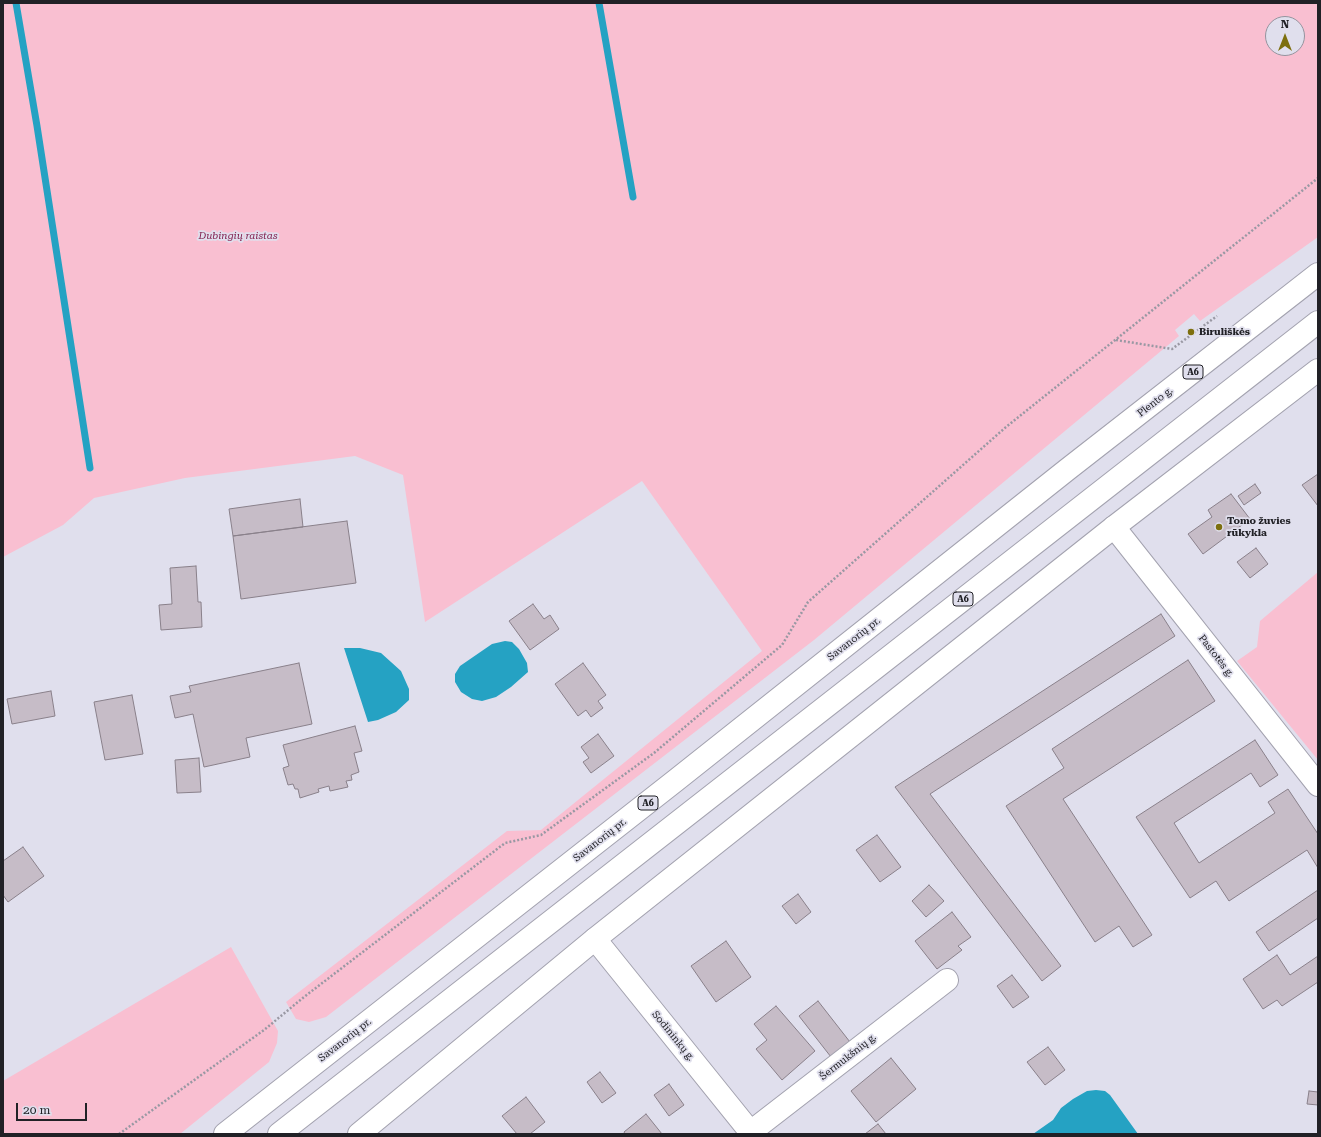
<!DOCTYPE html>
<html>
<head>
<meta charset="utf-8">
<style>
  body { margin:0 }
  #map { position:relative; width:1321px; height:1137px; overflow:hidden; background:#e0dfed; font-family:"Roboto Serif",serif }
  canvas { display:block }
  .frame { position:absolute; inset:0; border:4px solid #212126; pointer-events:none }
  .north { position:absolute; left:1265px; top:16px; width:40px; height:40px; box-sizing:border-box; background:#e0dfed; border:1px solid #94939d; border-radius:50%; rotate:0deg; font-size:11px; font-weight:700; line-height:16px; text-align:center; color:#212126 }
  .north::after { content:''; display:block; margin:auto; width:14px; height:18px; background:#7d6f0d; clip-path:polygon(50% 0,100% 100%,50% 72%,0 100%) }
  .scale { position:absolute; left:16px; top:1103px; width:71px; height:18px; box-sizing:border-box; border:2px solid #212126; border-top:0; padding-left:5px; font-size:12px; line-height:14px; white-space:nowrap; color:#212126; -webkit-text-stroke:3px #e0dfed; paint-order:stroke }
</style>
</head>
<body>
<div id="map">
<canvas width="1321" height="1137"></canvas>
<div class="frame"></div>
<div class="north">N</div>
<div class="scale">20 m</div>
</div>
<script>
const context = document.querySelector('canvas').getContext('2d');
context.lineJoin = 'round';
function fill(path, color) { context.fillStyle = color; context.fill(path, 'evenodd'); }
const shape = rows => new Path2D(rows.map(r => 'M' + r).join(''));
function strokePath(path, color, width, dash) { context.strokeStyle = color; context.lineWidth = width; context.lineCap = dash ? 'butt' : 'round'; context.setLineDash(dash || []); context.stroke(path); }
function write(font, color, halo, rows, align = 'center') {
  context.font = font + ' "Roboto Serif",serif'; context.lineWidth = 3.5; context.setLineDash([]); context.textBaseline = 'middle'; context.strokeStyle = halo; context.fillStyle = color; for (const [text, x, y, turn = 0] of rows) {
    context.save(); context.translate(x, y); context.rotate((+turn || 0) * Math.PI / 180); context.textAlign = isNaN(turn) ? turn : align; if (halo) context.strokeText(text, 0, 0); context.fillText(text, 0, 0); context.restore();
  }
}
const green = shape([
  [3,3,1318,3,1318,237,1200,321,1194,314,1175,330,1179,336,814,640,326,1017,309,1022,296,1019,286,1002,507,831,541,830,762,651,642,481,425,622,403,475,355,456,185,478,94,498,63,525,3,557],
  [1273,24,1297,24,1297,48,1273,48],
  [1318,572,1318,760,1237,661,1257,647,1260,621],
  [231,947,278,1031,277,1043,269,1062,180,1134,3,1134,3,1081]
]);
const water = shape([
  [505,641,512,642,519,649,527,663,528,672,511,687,496,697,482,701,472,699,461,692,455,682,455,674,460,666,492,644],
  [344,648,360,648,381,653,401,671,409,689,409,700,396,712,378,720,368,722],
  [1096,1090,1105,1091,1110,1095,1138,1134,1033,1134,1053,1120,1061,1108,1073,1099,1087,1091]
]);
const stream = shape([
  [16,3,37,126,90,468],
  [599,3,633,197]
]);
const building = shape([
  [1318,474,1318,506,1302,485,1318,474],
  [1255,484,1261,493,1244,505,1238,496,1255,484],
  [1231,494,1250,519,1203,554,1188,534,1212,517,1208,510,1231,494],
  [300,499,303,527,233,536,229,509,300,499],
  [347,521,356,583,241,599,233,536,347,521],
  [1256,548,1268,564,1250,578,1237,562,1256,548],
  [196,566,198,602,201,602,202,627,161,630,159,605,172,604,170,568,196,566],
  [533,604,544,619,550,615,559,629,530,650,509,621,533,604],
  [1161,614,1175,636,930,794,1061,966,1042,981,895,787,1161,614],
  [1188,660,1215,701,1063,799,1152,935,1133,947,1119,926,1095,942,1006,806,1064,768,1052,749,1188,660],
  [299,663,312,724,246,738,250,757,204,767,193,714,175,718,170,696,191,692,189,686,299,663],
  [583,663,606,695,598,701,603,708,591,717,586,710,578,716,555,684,583,663],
  [51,691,55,716,12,724,7,699,51,691],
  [132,695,143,754,105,760,94,702,132,695],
  [355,726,362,751,354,753,359,772,351,775,352,780,346,781,348,787,330,791,329,786,318,789,319,792,300,798,298,789,295,789,293,784,288,785,283,768,289,766,283,745,355,726],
  [598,734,614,756,591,773,583,762,589,758,581,747,598,734],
  [1255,740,1278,775,1260,787,1251,773,1174,823,1199,863,1275,813,1268,802,1288,789,1318,834,1318,868,1307,850,1229,901,1216,881,1190,898,1136,817,1255,740],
  [199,758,201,792,177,793,175,760,199,758],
  [877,835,901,867,880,882,856,850,877,835],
  [23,847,44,876,8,902,3,895,3,861,23,847],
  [929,885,944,901,926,917,912,901,929,885],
  [1318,890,1318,918,1269,951,1256,932,1318,890],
  [798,894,811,912,796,924,782,906,798,894],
  [952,912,971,937,958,946,962,950,937,969,915,941,952,912],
  [726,941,751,977,716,1002,691,966,726,941],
  [1277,955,1290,975,1318,956,1318,982,1282,1006,1277,1000,1263,1009,1243,979,1277,955],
  [1012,975,1029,997,1013,1008,997,986,1012,975],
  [818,1001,850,1042,831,1057,799,1016,818,1001],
  [776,1006,815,1051,782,1080,756,1049,767,1040,754,1024,776,1006],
  [1048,1047,1065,1070,1045,1085,1027,1062,1048,1047],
  [891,1058,916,1089,876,1122,851,1091,891,1058],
  [600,1072,616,1093,602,1103,587,1082,600,1072],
  [669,1084,684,1105,669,1116,654,1095,669,1084],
  [1309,1091,1318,1092,1318,1105,1307,1104,1309,1091],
  [526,1097,545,1122,530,1134,517,1134,502,1116,526,1097],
  [646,1114,662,1134,625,1134,624,1132,646,1114],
  [878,1124,886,1134,865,1134,878,1124]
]);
const path = shape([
  [1116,340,1172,349,1217,316],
  [119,1134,264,1030,304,997,505,843,541,835,654,753,782,645,808,602,1006,427,1318,178]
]);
const street = shape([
  [1114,527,1318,785],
  [595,939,752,1134],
  [748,1134,947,980]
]);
const highway = shape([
  [225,1134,675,781,1068,469,1318,274],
  [279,1134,1318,322],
  [359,1134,595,939,1114,527,1318,370]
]);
const markers = [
  [1191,332,4,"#7d6f0d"],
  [1219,527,4,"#7d6f0d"]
];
const shields = [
  [1193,372,20],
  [963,599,20],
  [648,803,20]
];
const shieldNames = [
  ["A6",1193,372],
  ["A6",963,599],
  ["A6",648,803]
];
const parkNames = [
  ["Dubingių raistas",238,236]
];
const poiNames = [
  ["Biruliškės",1199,332],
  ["Tomo žuvies",1227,521],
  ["rūkykla",1227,533]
];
const streetNames = [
  ["Plento g.",1155,402,-38],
  ["Savanorių pr.",854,639,-38],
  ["Pastotės g.",1216,656,52],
  ["Savanorių pr.",600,840,-38],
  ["Sodininkų g.",673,1036,51],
  ["Savanorių pr.",345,1040,-38],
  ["Šermukšnių g.",848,1057,-38]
];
fill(green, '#f9bfd1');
fill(water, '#25a2c3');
strokePath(stream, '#25a2c3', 7);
fill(building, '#c6bcc7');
strokePath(building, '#89808a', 1);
strokePath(street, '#a3a2af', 24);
strokePath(highway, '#a3a2af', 24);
strokePath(path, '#9998a3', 2.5, [2, 2]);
strokePath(street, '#fff', 22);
strokePath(highway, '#fff', 22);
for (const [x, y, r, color] of markers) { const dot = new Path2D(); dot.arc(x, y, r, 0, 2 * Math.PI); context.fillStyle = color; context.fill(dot); strokePath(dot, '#e0dfed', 1.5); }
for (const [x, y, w] of shields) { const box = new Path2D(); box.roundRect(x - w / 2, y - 7, w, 14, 3); context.fillStyle = '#e0dfed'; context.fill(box); strokePath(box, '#212126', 1); }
write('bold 9px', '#212126', null, shieldNames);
write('italic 10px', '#7e1748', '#e0dfed', parkNames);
write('bold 10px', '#212126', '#e0dfed', poiNames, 'left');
write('10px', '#212126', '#e0dfed', streetNames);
</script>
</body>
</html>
